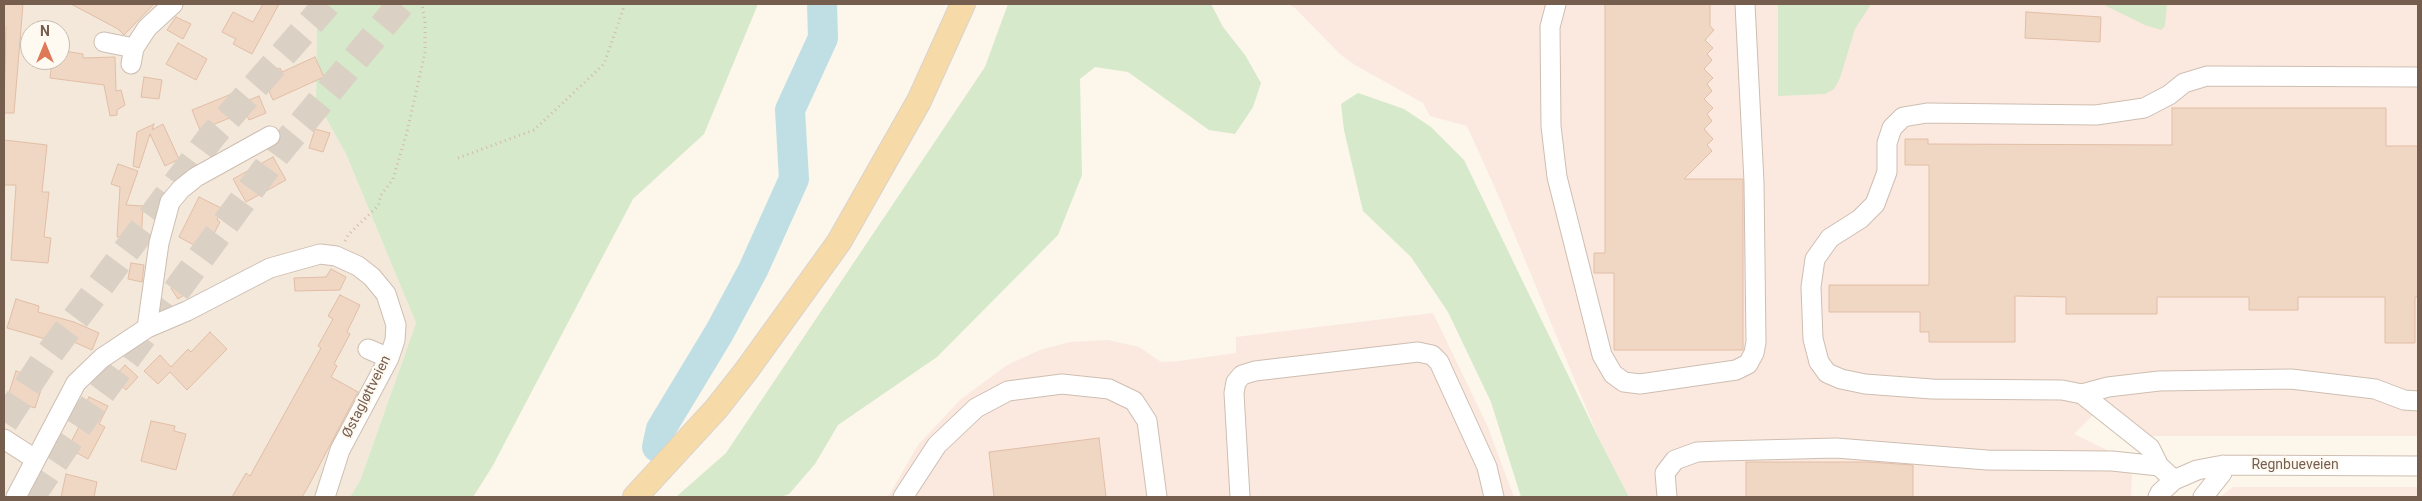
<!DOCTYPE html>
<html>
<head>
<meta charset="utf-8">
<style>
  body { margin:0 }
  #map { position:relative; width:2422px; height:501px; overflow:hidden; background:#fcf6eb; font-family:Roboto,sans-serif }
  canvas { display:block }
  .frame { position:absolute; inset:0; border:5px solid #765e4f; pointer-events:none }
  .north { position:absolute; left:20px; top:20px; width:50px; height:50px; box-sizing:border-box; background:#fefaf2; border:1px solid #c8bcb1; border-radius:50%; rotate:0deg; font-size:14px; font-weight:700; line-height:20px; text-align:center; color:#765e4f }
  .north::after { content:''; display:block; margin:auto; width:18px; height:22px; background:#de7958; clip-path:polygon(50% 0,100% 100%,50% 72%,0 100%) }
</style>
</head>
<body>
<div id="map">
<canvas width="2422" height="501"></canvas>
<div class="frame"></div>
<div class="north">N</div>
</div>
<script>
const context = document.querySelector('canvas').getContext('2d');
context.lineJoin = 'round';
function fill(path, color) { context.fillStyle = color; context.fill(path, 'evenodd'); }
const shape = rows => new Path2D(rows.map(r => 'M' + r).join(''));
function strokePath(path, color, width, dash) { context.strokeStyle = color; context.lineWidth = width; context.lineCap = dash ? 'butt' : 'round'; context.setLineDash(dash || []); context.stroke(path); }
function write(font, color, halo, rows, align = 'center') {
  context.font = font + ' Roboto,sans-serif'; context.lineWidth = 4.5; context.setLineDash([]); context.textBaseline = 'middle'; context.strokeStyle = halo; context.fillStyle = color; for (const [text, x, y, turn = 0] of rows) {
    context.save(); context.translate(x, y); context.rotate((+turn || 0) * Math.PI / 180); context.textAlign = isNaN(turn) ? turn : align; if (halo) context.strokeText(text, 0, 0); context.fillText(text, 0, 0); context.restore();
  }
}
const residential = shape([
  [4,4,326,4,317,27,316,100,346,154,416,323,360,481,350,497,4,497],
  [30,30,60,30,60,60,30,60]
]);
const commercial = shape([
  [1288,4,2418,4,2418,436,2149,436,2106,402,2074,434,2111,452,2111,470,2132,473,2131,497,1629,497,1600,441,1496,190,1467,126,1430,116,1423,103,1355,65,1341,55,1295,8],
  [1433,313,1487,425,1514,497,888,497,918,445,960,400,1007,365,1040,350,1070,342,1108,340,1139,347,1161,362,1179,361,1236,353,1236,337],
  [2233,487,2418,487,2418,497,2220,497]
]);
const green = shape([
  [326,4,758,4,704,134,633,199,492,467,473,497,350,497,360,481,416,323,346,154,316,100,317,27],
  [1008,4,1211,4,1223,27,1245,55,1261,83,1253,107,1235,134,1209,130,1128,72,1095,67,1080,79,1082,175,1058,235,937,357,838,425,815,464,789,494,781,497,676,497,726,453,985,67],
  [1778,4,1871,4,1855,29,1840,78,1834,89,1825,94,1778,96],
  [2102,4,2167,4,2165,26,2161,30,2145,25],
  [1358,93,1404,109,1431,127,1464,160,1600,441,1629,497,1521,497,1491,402,1448,312,1411,257,1363,211,1344,130,1341,104]
]);
const river = shape([
  [657,447,661,429,719,333,753,270,794,179,790,110,823,38,822,4]
]);
const building = shape([
  [4,4,23,4,14,113,4,113,6,27,4,26,4,4],
  [71,4,154,4,124,35,118,29,71,4],
  [263,4,279,4,252,54,233,44,236,39,222,32,233,12,253,22,263,4],
  [1605,4,1710,4,1710,26,1714,30,1705,40,1713,48,1707,54,1712,60,1704,69,1713,78,1707,84,1712,91,1704,99,1713,108,1707,114,1712,121,1704,129,1713,139,1707,145,1712,151,1684,179,1743,179,1743,350,1614,350,1614,273,1594,273,1594,253,1605,253,1605,4],
  [2026,12,2101,17,2100,42,2025,38,2026,12],
  [176,17,191,24,183,39,167,30,176,17],
  [178,43,207,59,196,80,166,64,178,43],
  [64,51,83,54,83,58,115,57,116,91,121,90,125,105,117,110,117,115,110,116,104,85,50,78,52,60,60,60,60,53,63,54,64,51],
  [315,57,324,77,273,100,262,76,280,68,282,72,315,57],
  [144,77,162,80,159,99,141,97,144,77],
  [234,93,242,113,200,130,192,110,234,93],
  [259,96,266,113,249,120,242,103,259,96],
  [2172,108,2386,108,2386,146,2418,146,2418,297,2415,297,2415,343,2385,343,2385,297,2298,297,2298,310,2249,310,2249,297,2157,297,2157,314,2066,314,2066,297,2015,296,2015,342,1929,342,1929,332,1920,332,1920,312,1829,312,1829,285,1929,285,1929,165,1905,165,1905,139,1928,139,1928,144,2172,145,2172,108],
  [154,124,152,130,163,124,179,159,165,166,150,134,139,168,133,166,137,132,154,124],
  [315,129,330,133,323,152,309,148,315,129],
  [4,140,47,145,42,192,49,192,44,237,51,238,48,263,11,260,16,185,4,185,4,140],
  [273,157,286,180,246,202,233,179,273,157],
  [118,164,138,171,126,205,143,206,141,244,120,243,120,237,117,237,120,187,111,184,118,164],
  [199,197,223,209,217,220,220,222,205,251,179,237,199,197],
  [131,263,144,265,142,282,128,279,131,263],
  [331,269,346,277,340,290,295,291,294,278,326,277,331,269],
  [185,279,192,290,178,299,171,288,185,279],
  [340,295,360,305,347,332,350,334,334,364,337,366,331,377,358,392,309,485,302,497,232,497,246,473,250,476,321,348,318,346,333,319,328,316,340,295],
  [16,299,39,306,38,312,74,322,99,333,92,350,65,338,63,344,7,328,16,299],
  [210,332,227,349,187,390,170,372,158,384,144,371,160,355,171,367,188,349,191,352,210,332],
  [125,365,138,377,126,390,113,378,125,365],
  [16,371,44,381,35,408,7,399,16,371],
  [89,397,108,406,99,424,105,427,88,459,68,448,84,417,80,415,89,397],
  [151,421,175,426,174,431,186,434,176,470,141,461,151,421],
  [1099,438,1106,497,994,497,989,452,1099,438],
  [1746,462,1869,462,1913,465,1913,497,1746,497,1746,462],
  [66,474,97,482,94,497,61,497,66,474]
]);
const highwayTunnel = shape([
  [4,422,44,361,212,136,327,4],
  [31,497,94,403,276,155,401,4]
]);
const path = shape([
  [458,158,534,130,604,64,625,4],
  [345,241,348,235,378,206,381,195,393,179,407,132,425,52,425,22,422,4]
]);
const minor = shape([
  [1556,4,1550,27,1551,126,1557,177,1602,355,1613,374,1624,382,1640,384,1736,370,1748,364,1754,353,1756,342,1754,182,1745,4],
  [104,42,134,48],
  [131,64,134,48,147,28,173,4],
  [147,328,159,243,170,202,181,189,196,177,270,136],
  [368,349,389,358],
  [2082,394,2108,387,2159,381,2291,379,2375,389,2404,400,2418,401],
  [4,439,35,459],
  [2159,466,2150,448,2082,394,2062,390,1932,389,1865,384,1841,379,1827,373,1819,362,1813,339,1811,287,1815,259,1830,238,1860,219,1875,204,1887,172,1887,143,1892,128,1903,117,1927,113,2096,115,2144,108,2169,95,2184,83,2207,76,2418,77],
  [16,497,76,383,102,358,147,328,187,311,270,268,320,254,336,256,358,266,372,277,386,294,396,325,395,340,389,358,340,450,325,497],
  [903,497,937,445,976,408,1008,391,1062,384,1109,389,1134,401,1147,421,1157,497],
  [1240,497,1234,393,1236,382,1242,375,1255,371,1418,352,1432,355,1439,362,1487,467,1494,497],
  [1667,497,1665,473,1675,460,1697,452,1721,451,1836,448,1987,460,2112,461,2159,466,2174,480],
  [2158,497,2160,493,2174,480,2197,470,2223,465,2418,466],
  [2203,497,2222,473,2223,465]
]);
const major = shape([
  [635,497,716,409,746,371,839,242,919,101,963,4]
]);
const streetNames = [
  ["Østagløttveien",367,397,-63],
  ["Regnbueveien",2295,465]
];
fill(residential, '#f3e8da');
fill(commercial, '#fbe9e0');
fill(green, '#d6e9ca');
strokePath(river, '#c0dfe5', 30);
fill(building, '#f0d7c4');
strokePath(building, '#e2bea6', 1);
strokePath(highwayTunnel, '#dad0c4', 28, [28, 14]);
strokePath(minor, '#cebeb1', 21);
strokePath(major, '#d9d2ce', 26);
strokePath(path, '#d5baa7', 3, [1, 4]);
strokePath(minor, '#fff', 19);
strokePath(major, '#f6dba8', 24);
write('14px', '#765e4f', '#fefaf2', streetNames);
</script>
</body>
</html>
